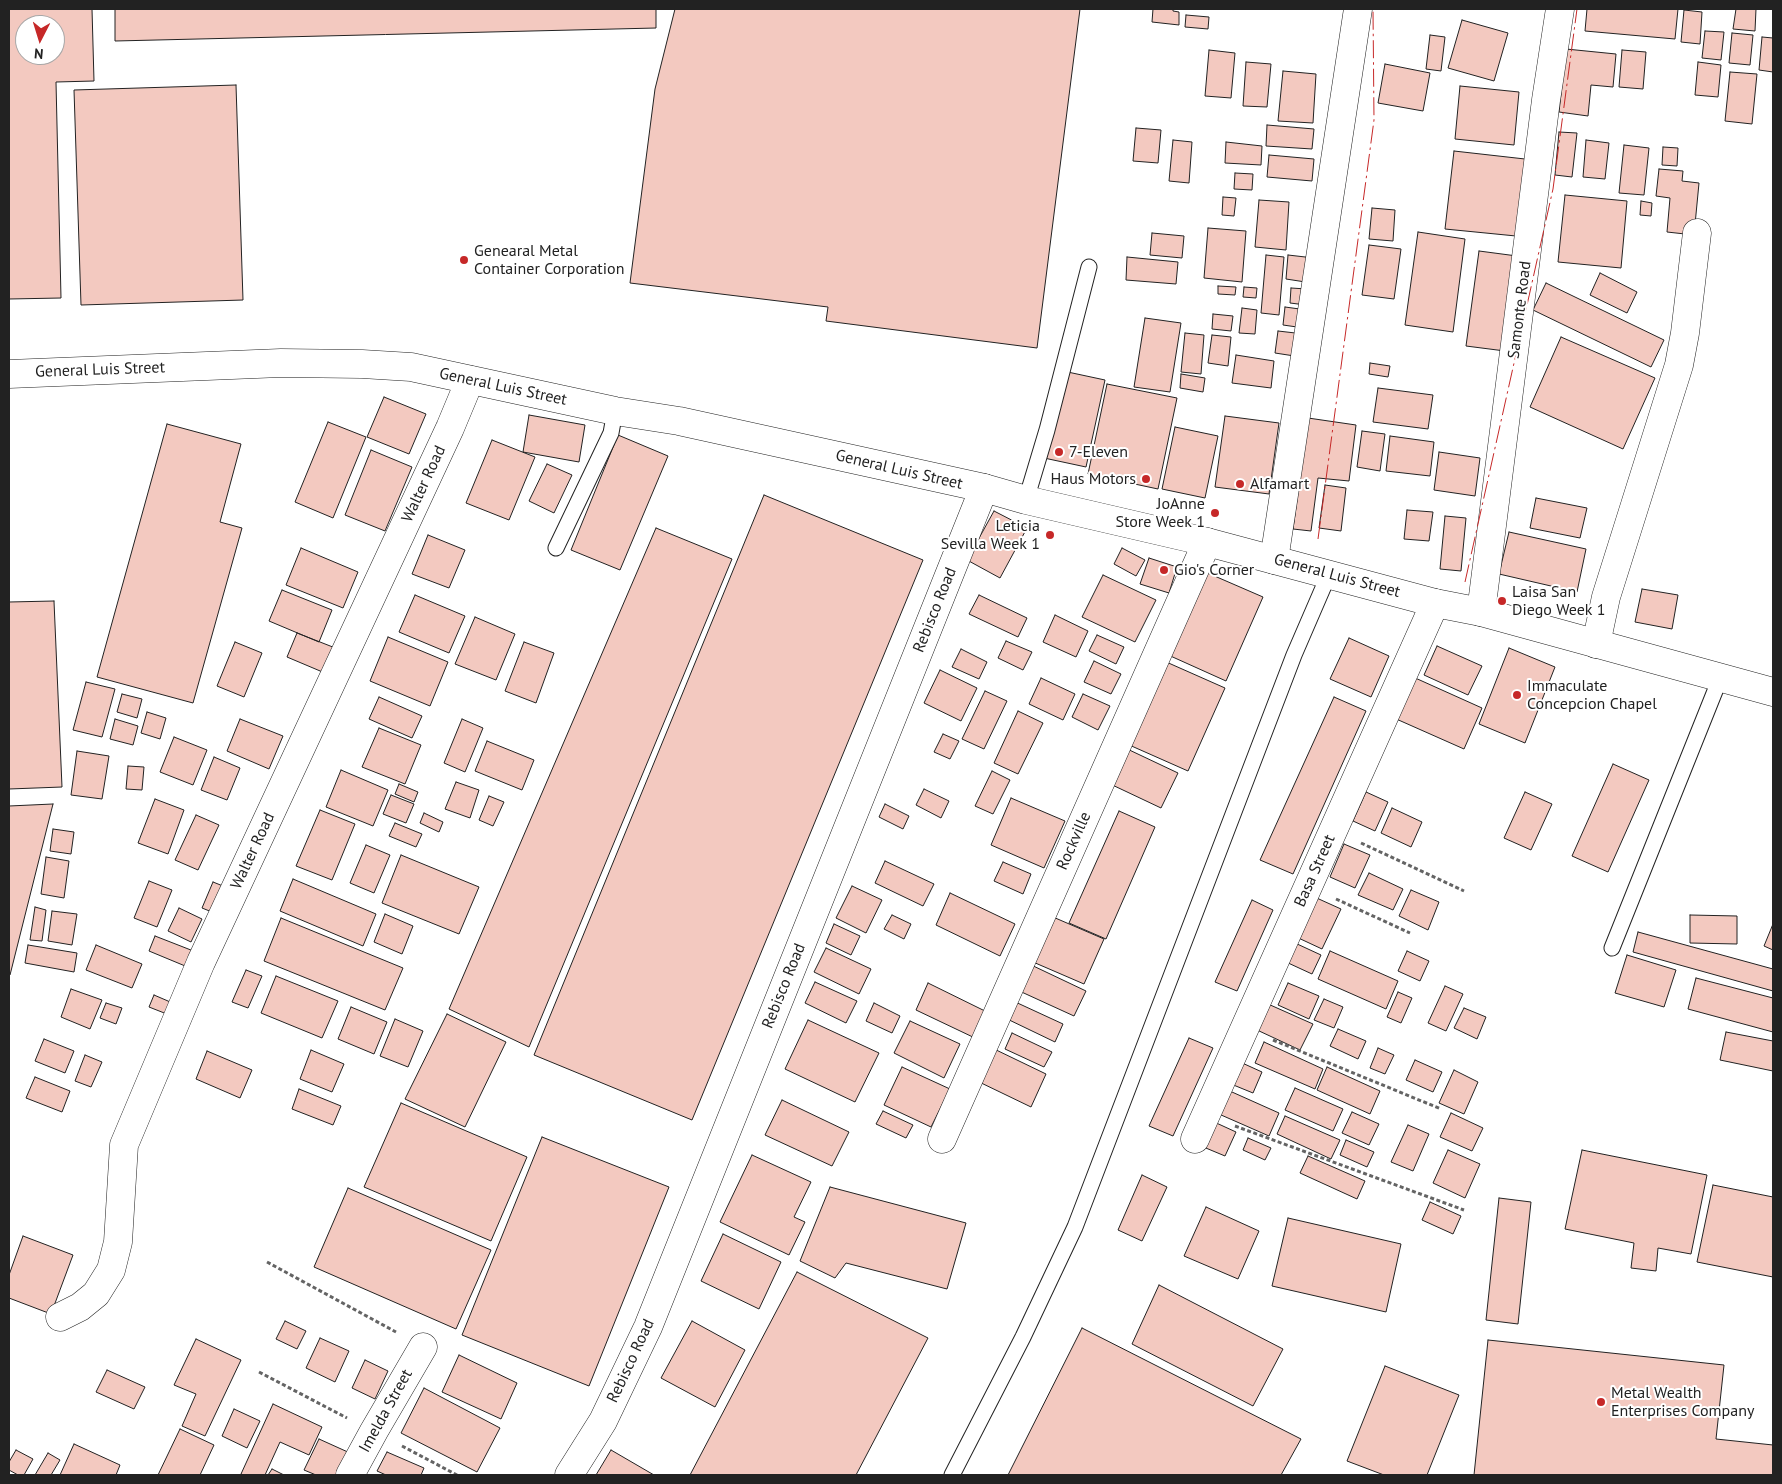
<!DOCTYPE html>
<html>
<head>
<meta charset="utf-8">
<style>
  body { margin:0 }
  #map { position:relative; width:1782px; height:1484px; overflow:hidden; background:#fff; font-family:"PT Sans",sans-serif }
  canvas { display:block }
  .frame { position:absolute; inset:0; border:10px solid #222; pointer-events:none }
  .north { position:absolute; left:15px; top:15px; width:50px; height:50px; box-sizing:border-box; background:#fff; border:1px solid #a7a7a7; border-radius:50%; rotate:185deg; font-size:14px; font-weight:700; line-height:20px; text-align:center; color:#222 }
  .north::after { content:''; display:block; margin:auto; width:18px; height:22px; background:#c62828; clip-path:polygon(50% 0,100% 100%,50% 72%,0 100%) }
</style>
</head>
<body>
<div id="map">
<canvas width="1782" height="1484"></canvas>
<div class="frame"></div>
<div class="north">N</div>
</div>
<script>
const context = document.querySelector('canvas').getContext('2d');
context.lineJoin = 'round';
function fill(path, color) { context.fillStyle = color; context.fill(path, 'evenodd'); }
const shape = rows => new Path2D(rows.map(r => 'M' + r).join(''));
function strokePath(path, color, width, dash) { context.strokeStyle = color; context.lineWidth = width; context.lineCap = dash ? 'butt' : 'round'; context.setLineDash(dash || []); context.stroke(path); }
function write(font, color, halo, rows, align = 'center') {
  context.font = font + ' "PT Sans",sans-serif'; context.lineWidth = 4; context.setLineDash([]); context.textBaseline = 'middle'; context.strokeStyle = halo; context.fillStyle = color; for (const [text, x, y, turn = 0] of rows) {
    context.save(); context.translate(x, y); context.rotate((+turn || 0) * Math.PI / 180); context.textAlign = isNaN(turn) ? turn : align; if (halo) context.strokeText(text, 0, 0); context.fillText(text, 0, 0); context.restore();
  }
}
const building = shape([
  [9,9,92,9,94,81,56,82,61,298,9,299,9,9],
  [25,25,55,25,55,55,25,55,25,25],
  [115,9,656,9,656,28,115,41,115,9],
  [675,9,1080,9,1037,348,826,321,828,307,630,283,655,89,675,9],
  [1153,9,1173,9,1173,11,1179,12,1179,25,1152,22,1153,9],
  [1587,9,1678,9,1675,39,1585,31,1587,9],
  [1736,9,1756,9,1755,31,1733,29,1736,9],
  [1684,10,1702,12,1700,44,1681,42,1684,10],
  [1186,15,1209,17,1208,29,1185,27,1186,15],
  [1462,20,1508,33,1494,81,1448,68,1462,20],
  [1705,31,1724,32,1721,60,1702,58,1705,31],
  [1732,33,1753,35,1750,65,1729,63,1732,33],
  [1430,35,1445,37,1441,71,1426,69,1430,35],
  [1762,37,1773,38,1773,72,1759,70,1762,37],
  [1566,49,1616,54,1613,87,1591,85,1588,116,1559,112,1566,49],
  [1209,50,1235,53,1231,98,1205,96,1209,50],
  [1622,50,1646,52,1643,89,1619,87,1622,50],
  [1246,62,1271,64,1267,107,1243,106,1246,62],
  [1698,62,1721,65,1718,97,1695,95,1698,62],
  [1385,64,1430,73,1423,111,1378,103,1385,64],
  [1283,71,1316,74,1313,123,1278,121,1283,71],
  [1730,72,1757,74,1752,124,1725,121,1730,72],
  [236,85,243,300,81,305,74,90,236,85],
  [1460,86,1519,92,1514,145,1455,139,1460,86],
  [1267,125,1314,129,1312,149,1266,146,1267,125],
  [1136,128,1161,130,1158,163,1133,161,1136,128],
  [1559,132,1577,133,1572,177,1555,175,1559,132],
  [1173,140,1192,142,1189,183,1169,181,1173,140],
  [1586,140,1609,143,1605,179,1583,177,1586,140],
  [1226,142,1262,146,1261,165,1225,163,1226,142],
  [1624,145,1649,148,1644,195,1619,193,1624,145],
  [1663,147,1678,148,1677,166,1662,165,1663,147],
  [1454,151,1525,159,1516,236,1445,229,1454,151],
  [1269,155,1314,159,1312,181,1267,177,1269,155],
  [1659,169,1683,171,1682,181,1699,183,1694,235,1667,232,1670,198,1656,196,1659,169],
  [1235,173,1253,174,1252,190,1234,189,1235,173],
  [1565,195,1627,201,1621,268,1558,262,1565,195],
  [1223,197,1236,198,1234,216,1222,215,1223,197],
  [1259,200,1289,202,1286,250,1255,247,1259,200],
  [1641,201,1652,203,1651,216,1640,215,1641,201],
  [1372,208,1395,210,1393,241,1369,239,1372,208],
  [1208,228,1246,231,1242,282,1204,278,1208,228],
  [1418,232,1465,239,1453,332,1405,325,1418,232],
  [1152,233,1184,236,1182,258,1150,255,1152,233],
  [1369,245,1401,249,1394,299,1362,295,1369,245],
  [1479,251,1517,256,1505,351,1466,346,1479,251],
  [1266,255,1284,257,1279,315,1261,313,1266,255],
  [1288,255,1314,258,1312,283,1286,279,1288,255],
  [1127,257,1178,262,1176,284,1126,280,1127,257],
  [1600,273,1637,292,1627,313,1590,295,1600,273],
  [1546,283,1664,340,1651,367,1533,310,1546,283],
  [1218,286,1236,287,1235,295,1218,294,1218,286],
  [1244,287,1257,288,1256,298,1243,297,1244,287],
  [1291,288,1307,289,1306,305,1290,303,1291,288],
  [1285,307,1307,310,1304,328,1283,325,1285,307],
  [1242,308,1257,310,1255,334,1239,333,1242,308],
  [1213,314,1233,316,1231,331,1212,329,1213,314],
  [1145,318,1181,323,1170,392,1134,387,1145,318],
  [1278,331,1304,334,1301,357,1275,353,1278,331],
  [1185,333,1204,335,1201,374,1181,372,1185,333],
  [1212,335,1231,337,1228,366,1208,363,1212,335],
  [1561,337,1655,378,1623,449,1530,407,1561,337],
  [1236,355,1274,361,1271,388,1232,383,1236,355],
  [1370,363,1390,366,1388,377,1369,374,1370,363],
  [1063,371,1105,380,1086,467,1044,458,1063,371],
  [1181,374,1205,378,1203,392,1180,388,1181,374],
  [1107,384,1177,398,1158,489,1088,474,1107,384],
  [1378,388,1433,395,1428,429,1373,422,1378,388],
  [384,397,426,414,409,454,367,437,384,397],
  [529,415,585,425,579,462,523,452,529,415],
  [1225,416,1279,423,1269,494,1215,487,1225,416],
  [1308,418,1356,425,1349,481,1318,478,1311,531,1293,529,1308,418],
  [328,422,366,437,333,518,295,502,328,422],
  [167,424,241,444,220,522,242,528,193,703,97,677,167,424],
  [1175,427,1218,436,1205,498,1162,489,1175,427],
  [1362,431,1385,434,1380,471,1357,467,1362,431],
  [618,435,668,456,620,570,571,550,618,435],
  [1390,436,1434,442,1430,476,1386,471,1390,436],
  [492,440,535,457,509,520,466,503,492,440],
  [371,450,412,467,385,531,345,515,371,450],
  [1439,452,1480,458,1475,496,1434,490,1439,452],
  [547,464,572,475,554,513,529,501,547,464],
  [1325,485,1346,488,1341,531,1319,528,1325,485],
  [764,495,923,560,692,1120,534,1055,764,495],
  [1536,498,1587,508,1580,538,1530,528,1536,498],
  [1407,510,1433,512,1429,541,1404,539,1407,510],
  [994,511,1027,528,1000,578,967,560,994,511],
  [1445,516,1466,518,1461,571,1440,569,1445,516],
  [656,528,732,559,529,1047,449,1009,656,528],
  [1509,532,1586,549,1577,592,1499,574,1509,532],
  [428,535,465,550,449,588,412,574,428,535],
  [301,548,358,572,343,608,286,585,301,548],
  [1122,548,1145,560,1136,576,1114,564,1122,548],
  [1149,558,1177,567,1169,593,1140,584,1149,558],
  [1203,571,1263,597,1226,681,1166,654,1203,571],
  [1103,575,1156,600,1135,642,1082,617,1103,575],
  [1642,589,1678,595,1672,629,1635,622,1642,589],
  [282,590,332,610,319,642,269,621,282,590],
  [415,595,465,616,449,653,399,632,415,595],
  [979,595,1027,618,1018,637,969,614,979,595],
  [54,601,62,787,9,789,9,602,54,601],
  [1055,615,1088,631,1076,657,1043,642,1055,615],
  [475,617,515,634,496,680,455,664,475,617],
  [297,633,343,651,332,676,287,657,297,633],
  [1097,635,1124,647,1116,664,1089,651,1097,635],
  [388,637,448,662,430,706,370,681,388,637],
  [1349,638,1389,656,1371,697,1330,679,1349,638],
  [1006,641,1032,652,1023,670,998,658,1006,641],
  [235,642,262,653,244,697,217,686,235,642],
  [524,642,554,653,536,703,505,691,524,642],
  [1437,646,1482,666,1468,695,1424,675,1437,646],
  [1509,648,1555,667,1525,743,1479,724,1509,648],
  [961,649,987,662,979,679,952,667,961,649],
  [1094,661,1121,674,1111,694,1084,682,1094,661],
  [1164,661,1225,688,1188,771,1127,744,1164,661],
  [940,670,977,688,961,721,924,703,940,670],
  [1413,677,1482,708,1464,749,1394,718,1413,677],
  [1041,678,1075,694,1063,720,1029,704,1041,678],
  [86,682,115,689,102,737,73,730,86,682],
  [985,691,1007,701,984,749,962,739,985,691],
  [122,694,142,699,137,718,117,712,122,694],
  [1083,694,1110,706,1098,730,1072,717,1083,694],
  [379,697,422,716,412,738,369,719,379,697],
  [1334,697,1366,711,1293,874,1260,860,1334,697],
  [1018,711,1043,723,1018,774,994,763,1018,711],
  [147,712,166,718,160,739,141,733,147,712],
  [115,719,138,726,133,745,110,739,115,719],
  [240,719,283,736,269,769,227,751,240,719],
  [462,719,483,728,465,772,444,763,462,719],
  [379,728,421,745,405,784,362,767,379,728],
  [943,734,959,741,950,759,934,752,943,734],
  [174,737,207,750,193,785,160,772,174,737],
  [487,741,534,760,522,790,475,771,487,741],
  [1123,747,1178,773,1161,808,1106,782,1123,747],
  [77,751,109,756,102,799,71,795,77,751],
  [214,757,240,768,227,800,201,790,214,757],
  [1613,764,1649,780,1608,872,1572,856,1613,764],
  [128,766,144,767,142,790,126,789,128,766],
  [341,770,388,790,373,826,326,807,341,770],
  [992,771,1010,780,993,814,975,806,992,771],
  [456,782,479,790,470,818,445,809,456,782],
  [399,784,418,792,414,802,395,794,399,784],
  [924,789,949,801,941,818,916,805,924,789],
  [1366,792,1388,802,1375,831,1353,821,1366,792],
  [1525,792,1552,804,1531,850,1504,838,1525,792],
  [391,795,414,804,406,823,383,814,391,795],
  [489,796,504,802,493,826,479,820,489,796],
  [1011,798,1065,821,1044,868,991,845,1011,798],
  [155,799,184,810,168,854,138,843,155,799],
  [53,804,10,975,9,975,9,806,53,804],
  [885,804,909,816,903,829,879,817,885,804],
  [1392,808,1422,822,1411,847,1381,833,1392,808],
  [320,810,355,824,332,880,296,866,320,810],
  [1119,811,1155,827,1106,939,1069,923,1119,811],
  [424,813,443,822,439,832,420,823,424,813],
  [196,815,219,825,198,870,175,860,196,815],
  [395,823,422,834,416,847,389,836,395,823],
  [53,829,74,832,71,854,50,851,53,829],
  [1344,844,1370,855,1355,888,1330,877,1344,844],
  [366,845,390,855,374,893,350,883,366,845],
  [401,855,479,887,459,934,382,903,401,855],
  [46,857,69,861,64,898,41,894,46,857],
  [885,861,934,884,923,906,875,883,885,861],
  [1003,862,1031,874,1023,894,994,881,1003,862],
  [1369,873,1403,889,1393,910,1358,895,1369,873],
  [293,879,376,914,363,946,280,911,293,879],
  [149,881,172,890,157,927,134,918,149,881],
  [213,882,228,888,217,914,202,908,213,882],
  [852,886,882,900,866,933,836,918,852,886],
  [1411,890,1439,902,1428,930,1399,916,1411,890],
  [950,893,1015,924,1000,956,936,925,950,893],
  [1310,895,1341,909,1322,949,1292,935,1310,895],
  [1252,900,1273,910,1237,991,1215,982,1252,900],
  [35,907,46,910,42,941,30,940,35,907],
  [179,908,202,919,191,942,168,931,179,908],
  [52,911,77,914,72,945,48,941,52,911],
  [385,914,413,926,402,954,374,942,385,914],
  [892,915,911,924,904,939,884,929,892,915],
  [1690,915,1737,916,1737,944,1690,943,1690,915],
  [1053,917,1104,939,1084,984,1033,962,1053,917],
  [281,918,403,968,385,1010,264,961,281,918],
  [834,924,860,936,851,955,826,943,834,924],
  [1773,924,1773,950,1764,946,1773,924],
  [1638,932,1773,969,1773,991,1633,952,1638,932],
  [155,936,196,952,190,968,149,951,155,936],
  [1295,943,1321,955,1312,974,1286,962,1295,943],
  [28,945,77,953,74,972,25,963,28,945],
  [96,945,142,964,132,988,86,970,96,945],
  [826,948,871,969,859,994,814,972,826,948],
  [1330,951,1398,981,1386,1009,1318,979,1330,951],
  [1407,951,1429,961,1420,981,1398,971,1407,951],
  [1627,955,1676,970,1664,1007,1615,993,1627,955],
  [1027,963,1086,991,1074,1016,1015,989,1027,963],
  [246,970,262,976,248,1008,232,1002,246,970],
  [276,976,338,1001,322,1038,261,1013,276,976],
  [1696,978,1773,998,1773,1032,1688,1009,1696,978],
  [815,982,857,1001,846,1023,805,1003,815,982],
  [928,983,989,1013,977,1039,916,1010,928,983],
  [1288,983,1319,996,1309,1019,1278,1005,1288,983],
  [1445,986,1463,994,1446,1031,1428,1023,1445,986],
  [71,989,102,1000,90,1029,61,1017,71,989],
  [1398,992,1412,998,1401,1023,1387,1017,1398,992],
  [154,995,182,1007,177,1018,149,1007,154,995],
  [1324,999,1343,1007,1334,1028,1314,1020,1324,999],
  [1011,1000,1063,1024,1055,1042,1003,1017,1011,1000],
  [106,1003,122,1008,116,1024,100,1018,106,1003],
  [874,1003,900,1016,892,1033,866,1021,874,1003],
  [1268,1004,1313,1024,1300,1050,1257,1030,1268,1004],
  [351,1007,387,1022,374,1054,338,1039,351,1007],
  [1464,1008,1486,1017,1477,1039,1454,1028,1464,1008],
  [447,1014,506,1042,465,1127,405,1099,447,1014],
  [395,1019,423,1031,408,1067,380,1056,395,1019],
  [808,1020,879,1053,855,1102,785,1069,808,1020],
  [910,1021,960,1044,944,1078,894,1053,910,1021],
  [1338,1029,1366,1041,1358,1059,1330,1046,1338,1029],
  [1726,1032,1773,1041,1773,1071,1720,1060,1726,1032],
  [1012,1033,1052,1052,1044,1067,1005,1049,1012,1033],
  [1189,1038,1213,1048,1173,1136,1149,1126,1189,1038],
  [44,1039,74,1051,65,1073,35,1061,44,1039],
  [1264,1042,1323,1069,1315,1089,1255,1063,1264,1042],
  [990,1047,1046,1074,1031,1107,975,1080,990,1047],
  [1378,1048,1394,1055,1385,1074,1370,1068,1378,1048],
  [311,1050,344,1064,332,1092,300,1079,311,1050],
  [207,1051,252,1070,240,1098,196,1079,207,1051],
  [85,1055,102,1062,91,1087,75,1081,85,1055],
  [1415,1060,1442,1072,1433,1092,1406,1080,1415,1060],
  [1240,1062,1262,1072,1253,1093,1231,1084,1240,1062],
  [902,1067,950,1089,931,1127,884,1105,902,1067],
  [1327,1067,1380,1091,1370,1114,1317,1090,1327,1067],
  [1454,1070,1478,1082,1464,1114,1439,1103,1454,1070],
  [35,1077,70,1091,62,1112,26,1098,35,1077],
  [1223,1088,1279,1113,1269,1136,1212,1111,1223,1088],
  [1295,1088,1343,1109,1333,1131,1285,1110,1295,1088],
  [299,1089,341,1106,333,1125,292,1109,299,1089],
  [782,1100,849,1132,832,1166,765,1135,782,1100],
  [401,1103,527,1157,491,1241,364,1187,401,1103],
  [883,1111,913,1125,906,1138,876,1124,883,1111],
  [1352,1112,1379,1124,1369,1145,1342,1133,1352,1112],
  [1451,1113,1483,1128,1472,1151,1440,1137,1451,1113],
  [1285,1116,1340,1140,1331,1159,1277,1134,1285,1116],
  [1212,1121,1236,1132,1225,1156,1201,1146,1212,1121],
  [1408,1125,1429,1134,1413,1171,1391,1162,1408,1125],
  [542,1137,669,1187,589,1386,462,1335,542,1137],
  [1248,1138,1271,1148,1265,1160,1243,1150,1248,1138],
  [1346,1140,1374,1152,1367,1167,1340,1155,1346,1140],
  [1448,1150,1480,1164,1465,1198,1433,1183,1448,1150],
  [1582,1150,1707,1175,1691,1254,1658,1248,1656,1271,1631,1268,1634,1243,1565,1229,1582,1150],
  [752,1155,811,1182,794,1217,805,1222,789,1255,720,1222,752,1155],
  [1308,1156,1365,1181,1357,1199,1300,1173,1308,1156],
  [1142,1175,1167,1187,1142,1241,1118,1230,1142,1175],
  [1713,1185,1773,1197,1773,1277,1697,1262,1713,1185],
  [830,1187,966,1223,947,1289,846,1263,835,1278,800,1261,830,1187],
  [348,1188,491,1250,456,1329,314,1267,348,1188],
  [1499,1198,1531,1202,1518,1324,1486,1320,1499,1198],
  [1430,1202,1461,1216,1453,1234,1422,1220,1430,1202],
  [1206,1207,1259,1231,1238,1279,1184,1256,1206,1207],
  [1288,1218,1401,1244,1386,1312,1272,1286,1288,1218],
  [723,1234,781,1262,759,1309,701,1281,723,1234],
  [23,1236,73,1255,51,1314,9,1298,9,1275,23,1236],
  [797,1272,928,1338,856,1475,690,1475,797,1272],
  [1159,1285,1283,1349,1253,1406,1132,1344,1159,1285],
  [285,1321,306,1331,297,1349,276,1339,285,1321],
  [692,1321,745,1350,715,1407,661,1378,692,1321],
  [1082,1328,1301,1439,1281,1475,1008,1475,1082,1328],
  [320,1338,349,1351,335,1382,306,1368,320,1338],
  [196,1339,241,1360,205,1436,182,1426,196,1394,174,1385,196,1339],
  [1488,1340,1724,1365,1716,1439,1773,1445,1773,1475,1474,1475,1488,1340],
  [459,1355,517,1383,501,1419,442,1392,459,1355],
  [365,1360,388,1371,375,1399,352,1388,365,1360],
  [1385,1366,1459,1395,1427,1475,1384,1475,1347,1461,1385,1366],
  [107,1370,145,1387,134,1409,96,1392,107,1370],
  [424,1388,500,1428,477,1472,401,1433,424,1388],
  [273,1404,322,1427,309,1455,280,1442,265,1475,244,1475,241,1474,273,1404],
  [234,1409,260,1421,247,1448,222,1436,234,1409],
  [180,1429,214,1445,200,1475,158,1475,180,1429],
  [319,1439,350,1453,340,1475,316,1475,304,1470,319,1439],
  [74,1444,120,1465,116,1475,60,1475,74,1444],
  [16,1450,33,1459,24,1475,18,1475,9,1470,9,1462,16,1450],
  [611,1450,654,1475,596,1475,611,1450],
  [387,1452,424,1468,421,1475,386,1475,377,1471,387,1452],
  [48,1453,60,1460,51,1475,35,1475,48,1453],
  [272,1469,284,1475,268,1475,272,1469]
]);
const path = shape([
  [1361,843,1464,891],
  [1336,899,1410,933],
  [1273,1040,1441,1109],
  [1235,1126,1464,1210],
  [267,1262,396,1332],
  [259,1372,347,1418],
  [402,1446,457,1475]
]);
const service = shape([
  [1026,500,1047,430,1089,267],
  [556,548,611,433,615,411],
  [1612,948,1721,676],
  [952,1475,1023,1337,1075,1227,1294,655,1329,574]
]);
const minor = shape([
  [1274,560,1358,9],
  [1481,612,1546,100,1560,9],
  [1596,644,1606,597,1679,365,1685,333,1697,233],
  [942,1139,1207,542],
  [1195,1139,1435,603],
  [60,1317,80,1307,96,1294,111,1270,118,1242,124,1145,201,962,450,428,470,380],
  [350,1475,374,1431,423,1347],
  [569,1475,603,1421,648,1327,984,488]
]);
const primary = shape([
  [9,374,281,363,362,364,411,367,615,411,679,421,984,488,1026,500,1207,542,1435,603,1481,612,1773,692]
]);
const power = shape([
  [1318,539,1374,120,1373,9],
  [1465,582,1553,189,1577,9]
]);
const markers = [
  [464,260,5,"#c62828"],
  [1059,452,5,"#c62828"],
  [1146,479,5,"#c62828"],
  [1240,484,5,"#c62828"],
  [1215,513,5,"#c62828"],
  [1050,535,5,"#c62828"],
  [1164,570,5,"#c62828"],
  [1502,601,5,"#c62828"],
  [1517,695,5,"#c62828"],
  [1601,1402,5,"#c62828"]
];
const poiNames = [
  ["Genearal Metal",474,251],
  ["Container Corporation",474,269],
  ["7-Eleven",1069,452],
  ["Haus Motors",1136,479,"right"],
  ["Alfamart",1250,484],
  ["JoAnne",1205,504,"right"],
  ["Store Week 1",1205,522,"right"],
  ["Leticia",1040,526,"right"],
  ["Sevilla Week 1",1040,544,"right"],
  ["Gio's Corner",1174,570],
  ["Laisa San",1512,592],
  ["Diego Week 1",1512,610],
  ["Immaculate",1527,686],
  ["Concepcion Chapel",1527,704],
  ["Metal Wealth",1611,1393],
  ["Enterprises Company",1611,1411]
];
const streetNames = [
  ["Samonte Road",1520,310,-83],
  ["General Luis Street",100,370,-2],
  ["General Luis Street",503,387,12],
  ["General Luis Street",899,470,13],
  ["Walter Road",424,484,-65],
  ["General Luis Street",1337,576,15],
  ["Rebisco Road",935,610,-68],
  ["Rockville",1074,841,-66],
  ["Walter Road",253,851,-65],
  ["Basa Street",1315,871,-66],
  ["Rebisco Road",784,986,-68],
  ["Rebisco Road",631,1361,-65],
  ["Imelda Street",386,1411,-61]
];
fill(building, '#f3c9c0');
strokePath(building, '#222', 1);
strokePath(service, '#222', 17);
strokePath(minor, '#222', 29);
strokePath(primary, '#222', 29);
strokePath(path, '#646464', 3, [4, 2.5]);
strokePath(service, '#fff', 15);
strokePath(minor, '#fff', 28);
strokePath(primary, '#fff', 28);
strokePath(power, '#c62828', 1, [18, 4, 2.5, 4]);
for (const [x, y, r, color] of markers) { const dot = new Path2D(); dot.arc(x, y, r, 0, 2 * Math.PI); context.fillStyle = color; context.fill(dot); strokePath(dot, '#fff', 2); }
write('16px', '#222', '#fff', poiNames, 'left');
write('16px', '#222', '#fff', streetNames);
</script>
</body>
</html>
